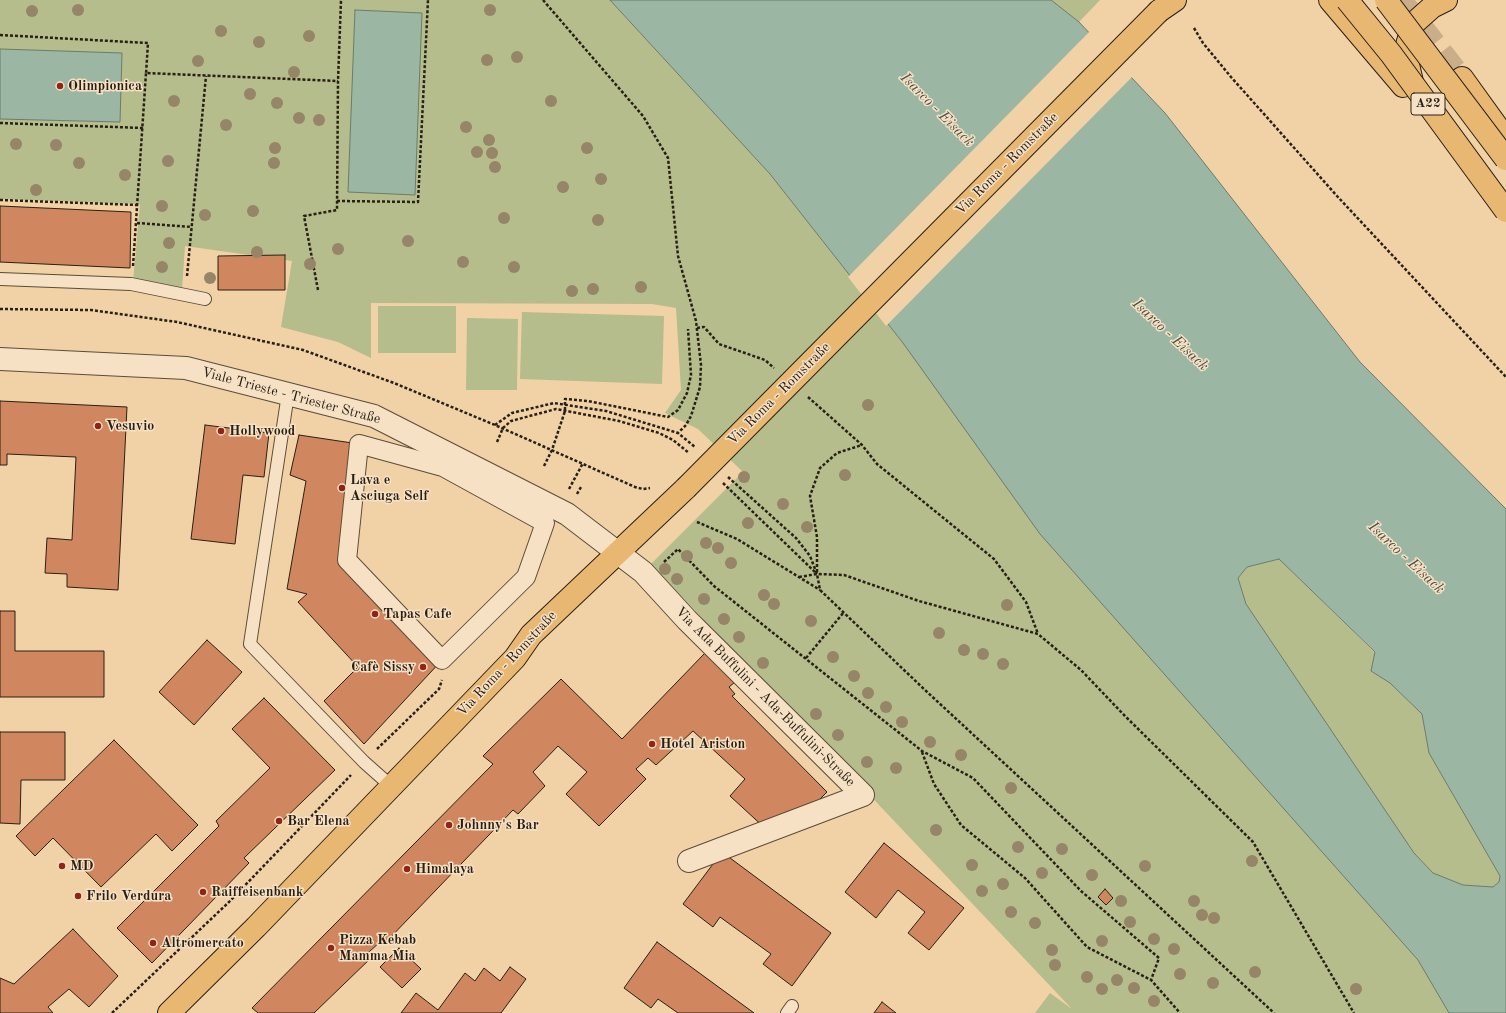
<!DOCTYPE html>
<html>
<head>
<meta charset="utf-8">
<style>
  body { margin:0 }
  canvas { display:block; background:#f1d1a6 }
</style>
</head>
<body>
<canvas width="1506" height="1013"></canvas>
<script>
const context = document.querySelector('canvas').getContext('2d');
context.lineJoin = 'round';
function fill(path, color) { context.fillStyle = color; context.fill(path, 'evenodd'); }
const shape = rows => new Path2D(rows.map(r => 'M' + r).join(''));
function strokePath(path, color, width, dash) { context.strokeStyle = color; context.lineWidth = width; context.lineCap = dash ? 'butt' : 'round'; context.setLineDash(dash || []); context.stroke(path); }
function write(font, color, halo, rows, align = 'center') {
  context.font = font + ' "Old Standard TT",serif'; context.lineWidth = 3; context.setLineDash([]); context.textBaseline = 'middle'; context.strokeStyle = halo; context.fillStyle = color; for (const [text, x, y, turn = 0] of rows) {
    context.save(); context.translate(x, y); context.rotate((+turn || 0) * Math.PI / 180); context.textAlign = isNaN(turn) ? turn : align; if (halo) context.strokeText(text, 0, 0); context.fillText(text, 0, 0); context.restore();
  }
}
const green = shape([
  [0,0,610,0,770,174,903,343,1418,960,1449,1013,1035,1013,1050,993,1072,1009,651,564,743,472,698,429,665,413,681,390,676,308,652,304,371,303,371,358,338,342,281,327,292,261,185,246,182,289,133,282,140,204,0,199],
  [1051,0,1100,0,1079,22],
  [378,306,456,306,456,353,378,353],
  [522,312,664,316,662,384,520,379],
  [467,318,518,319,517,390,466,390],
  [1279,559,1375,653,1372,671,1390,683,1422,714,1429,753,1500,876,1499,882,1493,887,1463,885,1433,873,1414,853,1246,604,1238,578,1247,567]
]);
const water = shape([
  [610,0,1051,0,1079,22,1165,113,1360,362,1506,509,1506,1013,1449,1013,1418,960,1040,534,903,343,770,174,610,0],
  [1279,559,1375,652,1371,671,1390,683,1422,714,1429,753,1500,876,1499,882,1493,887,1463,885,1433,873,1414,853,1246,604,1238,578,1247,567,1279,559],
  [355,10,422,13,415,195,348,192,355,10],
  [0,49,122,53,120,122,0,119,0,49]
]);
const pier = shape([
  [1090,31,1133,76,886,326,848,277]
]);
const building = shape([
  [0,206,131,212,130,268,0,262,0,206],
  [285,255,285,290,218,290,218,256,285,255],
  [0,401,127,407,118,590,67,587,67,574,45,573,47,538,72,540,76,457,7,454,7,465,0,465,0,401],
  [205,425,269,433,264,477,243,475,235,544,191,539,205,425],
  [299,435,359,444,347,560,442,660,364,744,324,701,358,667,298,602,307,594,287,589,306,481,290,475,299,435],
  [0,611,15,611,15,651,104,651,104,697,0,697,0,611],
  [207,640,242,672,194,725,159,692,207,640],
  [705,653,735,682,729,687,735,694,732,696,827,792,808,811,767,830,730,796,745,779,693,731,656,765,648,758,636,769,646,779,599,826,566,794,587,772,558,746,533,772,545,786,518,814,513,810,385,943,381,941,369,952,373,956,314,1013,258,1013,252,1008,493,764,483,756,561,679,622,739,705,653],
  [264,698,335,770,244,858,249,863,152,963,117,928,219,826,216,821,270,768,232,729,264,698],
  [0,732,65,732,65,780,21,780,20,824,0,823,0,732],
  [114,740,198,825,172,851,156,834,101,887,53,838,35,856,16,836,114,740],
  [884,843,964,908,929,950,908,933,925,912,898,890,876,918,845,892,884,843],
  [722,852,831,933,792,986,763,964,771,954,720,917,713,927,683,904,722,852],
  [1105,889,1113,898,1106,905,1098,897,1105,889],
  [73,929,118,976,89,1007,69,989,48,1007,53,1013,0,1013,0,978,14,984,73,929],
  [657,942,754,1013,678,1013,658,999,651,1008,624,988,657,942],
  [399,948,421,969,402,988,380,967,399,948],
  [510,967,526,979,501,1013,401,1013,416,993,438,1010,465,973,475,981,484,968,500,981,510,967],
  [882,1002,896,1013,874,1013,882,1002]
]);
const primaryTunnel = shape([
  [1401,0,1462,78]
]);
const path = shape([
  [543,0,643,116,668,158,678,256,696,321,701,365,700,387,691,416,686,425,678,433],
  [1194,28,1203,43,1231,77,1337,196,1506,377],
  [0,35,148,43,146,74],
  [0,123,143,128],
  [0,200,138,205],
  [337,201,418,202,428,0],
  [137,223,192,227],
  [133,266,146,73,338,81],
  [187,276,206,76],
  [318,290,304,216,337,210,338,81,341,0],
  [0,309,91,310,177,322,303,350,394,383,495,425,635,487,643,489,650,488],
  [697,328,704,327,719,344,765,360,774,368],
  [808,397,862,445,877,464,994,559,1026,602,1038,634],
  [495,425,512,413,554,403,606,411,678,433,695,447],
  [497,442,503,428,511,421,556,409,619,421,659,433,673,440,689,453],
  [544,466,552,450,565,411,565,399,588,401,668,417,678,410,687,393,691,375,688,329],
  [728,477,796,538,810,556,817,574,820,590,925,690,1274,1013],
  [723,483,817,574],
  [569,489,583,463],
  [577,494,581,487],
  [697,522,737,539,820,590],
  [664,562,678,549,714,586,922,751,973,778,1081,891,1159,958,1151,980],
  [817,572,817,537,810,496,820,468,837,453,862,445],
  [799,577,817,574,844,575,919,601,1038,634,1081,670,1124,715,1253,842,1354,1013],
  [806,658,844,612],
  [377,749,439,689,442,680],
  [922,752,934,784,961,825,1025,878,1087,947,1151,980,1180,1013],
  [112,1013,229,902,351,775]
]);
const service = shape([
  [0,279,131,284,205,299],
  [288,394,250,644,364,762,391,786],
  [787,1013,792,1006]
]);
const pedestrian = shape([
  [359,444,443,467,545,523,526,577,442,660,347,560,359,444]
]);
const minor = shape([
  [0,359,186,368,374,416,567,514,643,572,687,620,863,795,689,861]
]);
const primary = shape([
  [1330,0,1403,86],
  [1159,11,1175,0],
  [1462,78,1506,139],
  [1413,86,1405,52,1413,24,1432,7,1446,0],
  [169,1013,256,927,463,712,515,658,531,635,686,488]
]);
const primaryBridge = shape([
  [686,488,1159,11]
]);
const motorwayBridge = shape([
  [1347,0,1391,54,1506,211],
  [1386,0,1506,159]
]);
const trees = [
  [78,10],
  [490,10],
  [32,11],
  [221,31],
  [309,36],
  [259,42],
  [517,57],
  [487,60],
  [198,61],
  [294,72],
  [250,94],
  [174,101],
  [551,101],
  [277,103],
  [299,118],
  [319,120],
  [226,125],
  [466,127],
  [489,140],
  [16,144],
  [56,145],
  [275,148],
  [587,148],
  [477,152],
  [492,153],
  [168,161],
  [79,163],
  [274,163],
  [495,167],
  [125,175],
  [601,179],
  [563,187],
  [36,190],
  [162,206],
  [253,211],
  [205,215],
  [504,218],
  [598,220],
  [408,241],
  [169,243],
  [338,249],
  [257,252],
  [463,262],
  [310,264],
  [162,267],
  [514,267],
  [210,278],
  [641,287],
  [593,289],
  [572,291],
  [868,405],
  [845,475],
  [744,477],
  [783,504],
  [748,523],
  [807,527],
  [706,543],
  [718,548],
  [687,556],
  [731,563],
  [665,569],
  [677,579],
  [764,595],
  [704,599],
  [774,604],
  [1007,605],
  [724,619],
  [811,621],
  [939,633],
  [739,637],
  [964,650],
  [983,654],
  [833,657],
  [763,663],
  [1003,664],
  [854,676],
  [868,693],
  [886,707],
  [816,714],
  [902,722],
  [838,735],
  [930,742],
  [961,755],
  [867,762],
  [896,768],
  [1011,788],
  [936,830],
  [1018,847],
  [1062,849],
  [1252,861],
  [972,865],
  [1145,866],
  [1042,873],
  [1092,875],
  [1003,884],
  [982,891],
  [1121,901],
  [1194,901],
  [1011,912],
  [1202,915],
  [1214,918],
  [1130,922],
  [1035,923],
  [1154,939],
  [1102,941],
  [1174,949],
  [1052,950],
  [1055,965],
  [1255,972],
  [1180,974],
  [1087,977],
  [1117,980],
  [1213,983],
  [1134,988],
  [1102,989],
  [1356,989],
  [1154,1001]
];
const markers = [
  [60,86,4,"#8f2418"],
  [98,426,4,"#8f2418"],
  [221,431,4,"#8f2418"],
  [342,488,4,"#8f2418"],
  [375,614,4,"#8f2418"],
  [423,667,4,"#8f2418"],
  [652,744,4,"#8f2418"],
  [279,821,4,"#8f2418"],
  [449,825,4,"#8f2418"],
  [62,866,4,"#8f2418"],
  [407,869,4,"#8f2418"],
  [203,892,4,"#8f2418"],
  [78,896,4,"#8f2418"],
  [153,943,4,"#8f2418"],
  [331,948,4,"#8f2418"]
];
const shields = [
  [1428,104,34]
];
const shieldNames = [
  ["A22",1428,104]
];
const poiNames = [
  ["Olimpionica",68,86],
  ["Vesuvio",106,426],
  ["Hollywood",229,431],
  ["Lava e",350,480],
  ["Asciuga Self",350,496],
  ["Tapas Cafe",383,614],
  ["Cafè Sissy",415,667,"right"],
  ["Hotel Ariston",660,744],
  ["Bar Elena",287,821],
  ["Johnny's Bar",457,825],
  ["MD",70,866],
  ["Himalaya",415,869],
  ["Raiffeisenbank",211,892],
  ["Frilo Verdura",86,896],
  ["Pizza Kebab",339,940],
  ["Mamma Mia",339,956],
  ["Altromercato",161,943]
];
const streetNames = [
  ["Via Roma - Romstraße",1007,164,-45],
  ["Via Roma - Romstraße",779,394,-45],
  ["Viale Trieste - Triester Straße",291,396,15],
  ["Via Roma - Romstraße",507,664,-47],
  ["Via Ada Buffulini - Ada-Buffulini-Straße",765,697,45]
];
const waterNames = [
  ["Isarco - Eisack",937,110,45],
  ["Isarco - Eisack",1170,335,43],
  ["Isarco - Eisack",1406,558,43]
];
fill(green, '#b4bd8b');
fill(water, '#9bb7a4');
strokePath(water, '#6d7b6b', 1);
fill(pier, '#f1d1a6');
fill(building, '#d0865f');
strokePath(building, '#292015', 1);
strokePath(primaryTunnel, '#c9ae89', 22, [22, 11]);
strokePath(service, '#5b4c39', 14);
strokePath(pedestrian, '#5b4c39', 20);
strokePath(minor, '#5b4c39', 24);
strokePath(primary, '#292015', 24);
strokePath(path, '#292015', 2.5, [3, 2]);
strokePath(service, '#f6e1c5', 12);
strokePath(pedestrian, '#f6e1c5', 18);
strokePath(minor, '#f6e1c5', 22);
strokePath(primary, '#e8b873', 22);
strokePath(primaryBridge, '#292015', 24, []);
strokePath(motorwayBridge, '#292015', 24, []);
strokePath(primaryBridge, '#e8b873', 22);
strokePath(motorwayBridge, '#e8b873', 22);
context.fillStyle = '#968566';
for (const [x, y] of trees) { context.beginPath(); context.arc(x, y, 6, 0, 2 * Math.PI); context.fill(); }
for (const [x, y, r, color] of markers) { const dot = new Path2D(); dot.arc(x, y, r, 0, 2 * Math.PI); context.fillStyle = color; context.fill(dot); strokePath(dot, '#f6e1c5', 1.5); }
for (const [x, y, w] of shields) { const box = new Path2D(); box.roundRect(x - w / 2, y - 11, w, 22, 3); context.fillStyle = '#f6e1c5'; context.fill(box); strokePath(box, '#292015', 1); }
write('bold 13px', '#292015', null, shieldNames);
write('bold 14px', '#292015', '#f6e1c5', poiNames, 'left');
write('14px', '#292015', '#f6e1c5', streetNames);
write('italic 15px', '#4b4d40', '#f6e1c5', waterNames);
</script>
</body>
</html>
